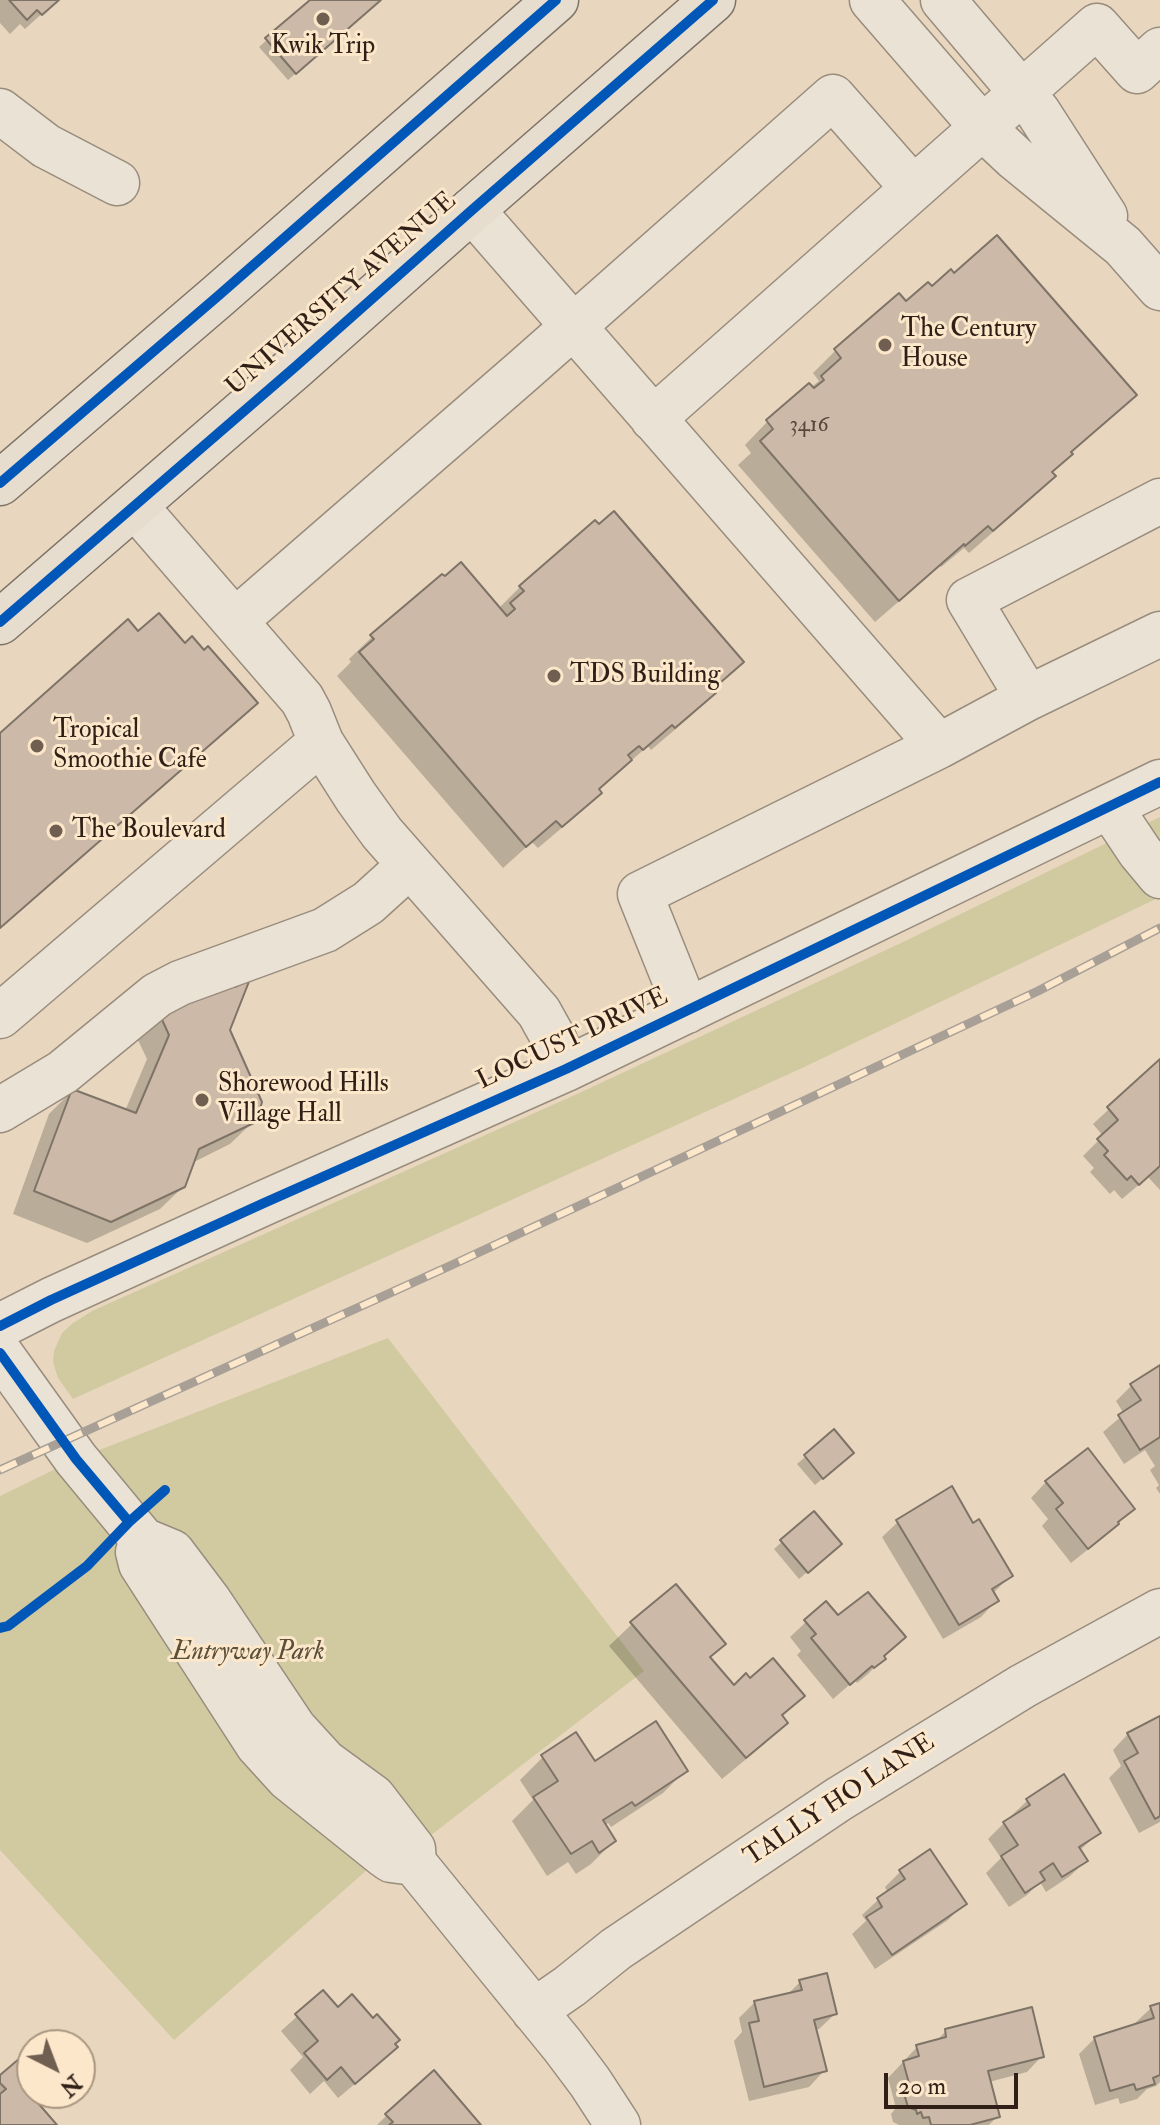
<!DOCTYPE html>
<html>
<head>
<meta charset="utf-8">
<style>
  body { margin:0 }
  #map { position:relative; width:1160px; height:2125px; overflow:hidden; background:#e8d7be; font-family:"IM FELL Double Pica",serif }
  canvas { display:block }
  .north { position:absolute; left:16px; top:2029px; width:80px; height:80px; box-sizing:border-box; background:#fce7ca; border:2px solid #aa9782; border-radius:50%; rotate:138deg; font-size:22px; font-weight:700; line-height:32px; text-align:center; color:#2f1f17 }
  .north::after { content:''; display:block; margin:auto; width:28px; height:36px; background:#705f51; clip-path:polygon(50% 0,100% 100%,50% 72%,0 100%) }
  .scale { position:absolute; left:884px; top:2073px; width:134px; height:36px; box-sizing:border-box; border:4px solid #2f1f17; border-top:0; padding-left:10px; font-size:24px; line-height:28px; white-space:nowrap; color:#2f1f17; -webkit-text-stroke:6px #fce7ca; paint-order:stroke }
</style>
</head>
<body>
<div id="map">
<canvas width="1160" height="2125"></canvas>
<div class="north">N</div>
<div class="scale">20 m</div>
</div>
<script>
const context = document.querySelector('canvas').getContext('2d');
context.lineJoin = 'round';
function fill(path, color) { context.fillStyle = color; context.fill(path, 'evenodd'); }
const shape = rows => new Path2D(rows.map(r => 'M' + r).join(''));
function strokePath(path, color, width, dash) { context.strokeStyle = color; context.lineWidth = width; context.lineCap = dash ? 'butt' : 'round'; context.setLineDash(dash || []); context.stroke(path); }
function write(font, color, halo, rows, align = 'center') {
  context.font = font + ' "IM FELL Double Pica",serif'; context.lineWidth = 6; context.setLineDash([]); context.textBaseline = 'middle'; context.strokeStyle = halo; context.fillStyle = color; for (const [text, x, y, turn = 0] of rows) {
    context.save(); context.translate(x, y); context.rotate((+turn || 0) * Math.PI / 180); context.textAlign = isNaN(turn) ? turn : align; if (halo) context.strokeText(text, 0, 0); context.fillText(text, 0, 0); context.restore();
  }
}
const green = shape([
  [1160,817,1160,897,800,1069,73,1399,58,1378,53,1362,54,1351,62,1333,73,1323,92,1311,577,1094,901,943],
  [388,1338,644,1671,413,1849,384,1855,174,2040,0,1850,0,1496,76,1459]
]);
const shadow = shape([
  [0,0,57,0,25,29,20,24,10,34,0,23],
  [313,0,380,0,288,80,259,47],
  [906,304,1134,395,1070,453,1051,473,1053,476,1031,499,969,553,964,548,941,567,940,566,875,622,738,465,751,453,745,445,767,422,819,381,813,373,836,350],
  [595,523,741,662,711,691,713,693,691,716,651,750,648,746,617,773,598,791,599,793,577,815,538,848,532,842,503,868,337,676,351,662,349,659,372,637,498,609,520,587],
  [232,725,0,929,0,735],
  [160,1015,228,1030,254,1121,230,1144,192,1163,184,1186,160,1209,87,1243,13,1214,49,1114,72,1091,125,1111,147,1059,137,1038],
  [1160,1062,1160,1190,1148,1177,1122,1199,1114,1190,1110,1194,1090,1172,1094,1168,1083,1156,1103,1136,1093,1124],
  [1160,1367,1160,1494,1156,1488,1159,1485,1150,1470,1155,1466,1145,1450,1124,1464,1103,1432,1124,1414,1116,1401,1131,1386],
  [834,1432,844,1460,815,1485,797,1464],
  [1046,1482,1132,1509,1101,1539,1071,1563,1042,1526,1048,1519,1031,1498],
  [813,1514,832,1551,799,1579,774,1549],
  [898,1522,973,1526,1011,1576,992,1594,996,1601,981,1617,943,1639,882,1537],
  [838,1617,904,1637,868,1674,857,1683,855,1680,833,1699,797,1655,801,1651,790,1637,806,1622],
  [632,1624,724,1644,709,1659,733,1688,750,1681,802,1696,781,1718,785,1723,762,1746,722,1779,609,1646],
  [1160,1718,1160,1822,1139,1833,1109,1778,1121,1766,1113,1750,1128,1734],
  [543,1757,595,1764,686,1770,663,1793,611,1827,608,1823,604,1826,614,1841,591,1864,576,1874,568,1862,547,1876,512,1821,533,1800,520,1780],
  [1064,1777,1099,1833,1079,1851,1086,1861,1070,1876,1046,1892,1040,1882,1027,1895,1009,1907,986,1873,1001,1858,988,1839,1004,1823,1012,1818,1011,1816,1027,1801],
  [900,1872,964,1904,948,1920,875,1969,852,1934,866,1921,862,1915,878,1900,888,1893,885,1887],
  [800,1982,835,2014,819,2029,814,2030,824,2071,809,2087,749,2101,734,2041,742,2032,739,2018,755,2002,787,1995],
  [323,1993,380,2063,338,2098,324,2081,310,2094,290,2070,303,2057,281,2031],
  [1160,2005,1160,2082,1156,2086,1147,2089,1137,2099,1120,2104,1118,2098,1095,2105,1079,2054,1095,2038,1136,2025,1135,2023,1151,2008],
  [946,2031,1042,2056,1027,2072,989,2082,997,2117,989,2125,899,2125,893,2122,891,2114,896,2108,888,2078,917,2047,935,2042],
  [32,2063,32,2093,45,2093,35,2103,55,2125,0,2125,0,2078],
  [387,2115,479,2125,377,2125]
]);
const building = shape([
  [9,0,59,0,42,15,37,10,27,20,9,0],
  [310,0,381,0,296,74,265,38,310,0],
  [997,235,1137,395,1071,452,1073,454,1052,472,1056,476,993,531,988,526,965,546,964,544,899,601,760,441,773,429,766,420,809,383,814,388,824,380,821,376,841,358,834,349,899,293,906,301,928,282,932,286,951,269,954,273,997,235],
  [614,511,744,662,713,689,716,693,675,728,672,725,643,750,639,746,628,755,632,760,599,789,602,793,562,827,556,821,526,847,359,652,374,639,370,635,442,574,445,576,461,562,507,616,515,609,510,603,524,591,519,586,595,520,599,524,614,511],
  [159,613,185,643,192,636,204,650,208,646,258,703,0,928,0,733,128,619,138,631,159,613],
  [250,979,230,1030,262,1102,256,1122,199,1149,185,1187,111,1222,34,1191,72,1089,136,1113,169,1035,159,1013,232,980,235,987,250,979],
  [1160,1059,1160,1166,1139,1185,1131,1176,1127,1180,1104,1155,1108,1151,1097,1139,1118,1120,1107,1107,1160,1059],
  [1160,1365,1160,1437,1140,1450,1118,1415,1141,1400,1130,1384,1160,1365],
  [834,1429,854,1453,823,1479,804,1455,834,1429],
  [1088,1448,1135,1509,1118,1522,1119,1524,1088,1549,1056,1509,1063,1503,1045,1481,1088,1448],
  [952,1486,973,1523,979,1519,1013,1576,992,1589,999,1601,959,1625,896,1520,952,1486],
  [814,1511,842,1544,808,1573,780,1540,814,1511],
  [676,1584,726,1644,710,1657,734,1685,746,1673,750,1678,773,1658,805,1696,782,1715,788,1723,746,1758,630,1622,676,1584],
  [868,1592,906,1637,884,1656,886,1659,874,1668,872,1666,850,1685,811,1638,816,1634,804,1620,826,1601,838,1615,868,1592],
  [1160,1716,1160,1816,1155,1819,1124,1761,1138,1753,1127,1733,1160,1716],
  [656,1721,688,1771,635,1806,632,1802,603,1820,616,1841,599,1853,592,1841,571,1854,533,1797,558,1781,541,1755,576,1732,595,1761,656,1721],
  [1064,1774,1101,1833,1079,1847,1088,1861,1062,1877,1053,1863,1040,1872,1045,1880,1025,1893,1001,1856,1018,1845,1003,1822,1030,1805,1026,1799,1064,1774],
  [930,1849,967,1904,892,1955,866,1917,882,1907,877,1898,905,1879,899,1870,930,1849],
  [827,1973,837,2014,814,2020,827,2071,764,2087,749,2023,759,2021,754,2001,802,1990,799,1980,827,1973],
  [323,1990,338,2007,352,1994,373,2018,377,2014,400,2040,395,2044,398,2047,355,2084,341,2067,327,2080,304,2053,318,2041,295,2014,323,1990],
  [1160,2003,1160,2075,1153,2078,1155,2084,1136,2090,1134,2084,1110,2091,1094,2037,1154,2018,1150,2006,1160,2003],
  [1032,2007,1044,2057,988,2071,1000,2117,970,2125,931,2125,929,2117,923,2118,921,2112,917,2114,916,2110,908,2107,905,2097,911,2091,903,2061,919,2056,916,2045,946,2037,945,2029,1032,2007],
  [26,2053,32,2061,32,2093,48,2094,38,2103,57,2125,0,2125,0,2094,6,2089,0,2083,0,2075,26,2053],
  [434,2070,481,2125,389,2125,393,2122,385,2114,434,2070]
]);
const minor = shape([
  [872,0,983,128,1015,158,1123,246,1160,288],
  [943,0,1038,112,1105,216],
  [0,111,46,146,117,183],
  [472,210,939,746],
  [653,419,1097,26,1137,71,1160,50],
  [135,506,302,699,309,712,321,742,356,797,382,833,539,1012,554,1039,566,1069],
  [236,620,524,370,833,97,913,188],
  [1028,698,969,600,1160,501],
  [1110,807,1140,852,1160,876],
  [687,1011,640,894,939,746,1028,698,1160,634],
  [0,1016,321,742],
  [0,1110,63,1072,157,995,180,983,325,930,368,903,410,865],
  [0,1326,51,1300,264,1203,566,1069,1160,782],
  [0,1353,76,1459,143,1540,172,1552,209,1601,294,1728,325,1762,373,1797,413,1849,414,1863,563,2046,590,2082,618,2125],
  [143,1540,138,1552,141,1564,258,1745,288,1778,384,1855,391,1860,414,1863],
  [534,2011,570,1986,616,1949,839,1799,1023,1686,1160,1611]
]);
const major = shape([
  [0,483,218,296,556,0],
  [0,622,295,367,472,210,713,0]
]);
const rail = shape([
  [0,1470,454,1264,782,1111,1038,991,1160,928]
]);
const cycleway = shape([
  [0,483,218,296,556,0],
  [0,622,295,367,472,210,713,0],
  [0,1326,51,1300,264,1203,566,1069,1160,782],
  [0,1353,76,1459,129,1522],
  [0,1628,8,1626,87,1566,129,1522,165,1490]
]);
const markers = [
  [323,19,8,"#705f51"],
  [885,345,8,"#705f51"],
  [554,676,8,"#705f51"],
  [37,746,8,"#705f51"],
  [56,831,8,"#705f51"],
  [202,1100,8,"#705f51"]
];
const numberNames = [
  ["3416",809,426]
];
const poiNames = [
  ["Kwik Trip",323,47,"center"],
  ["The Century",901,330],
  ["House",901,360],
  ["TDS Building",570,676],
  ["Tropical",53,731],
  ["Smoothie Cafe",53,761],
  ["The Boulevard",72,831],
  ["Shorewood Hills",218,1085],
  ["Village Hall",218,1115]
];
const streetNames = [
  ["UNIVERSITY AVENUE",342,295,-41],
  ["LOCUST DRIVE",573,1040,-25],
  ["TALLY HO LANE",840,1801,-33]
];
const parkNames = [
  ["Entryway Park",248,1653]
];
fill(green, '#d1caa1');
fill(shadow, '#0003');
fill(building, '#cdb9a7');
strokePath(building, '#7e7367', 2);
strokePath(minor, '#988c7d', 47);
strokePath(major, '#7e7367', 47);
strokePath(minor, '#ebe2d6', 44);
strokePath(major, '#e7ddcf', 44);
strokePath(rail, '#a8a096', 9);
strokePath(rail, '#fce7ca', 6, [18]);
strokePath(cycleway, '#0057b8', 10);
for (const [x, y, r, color] of markers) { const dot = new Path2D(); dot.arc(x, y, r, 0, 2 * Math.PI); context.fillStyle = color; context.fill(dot); strokePath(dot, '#fce7ca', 3); }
write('22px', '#56463b', null, numberNames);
write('26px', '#2f1f17', '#fce7ca', poiNames, 'left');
write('26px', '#2f1f17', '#fce7ca', streetNames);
write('italic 26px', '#5a4f3a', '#fce7ca', parkNames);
</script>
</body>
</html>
